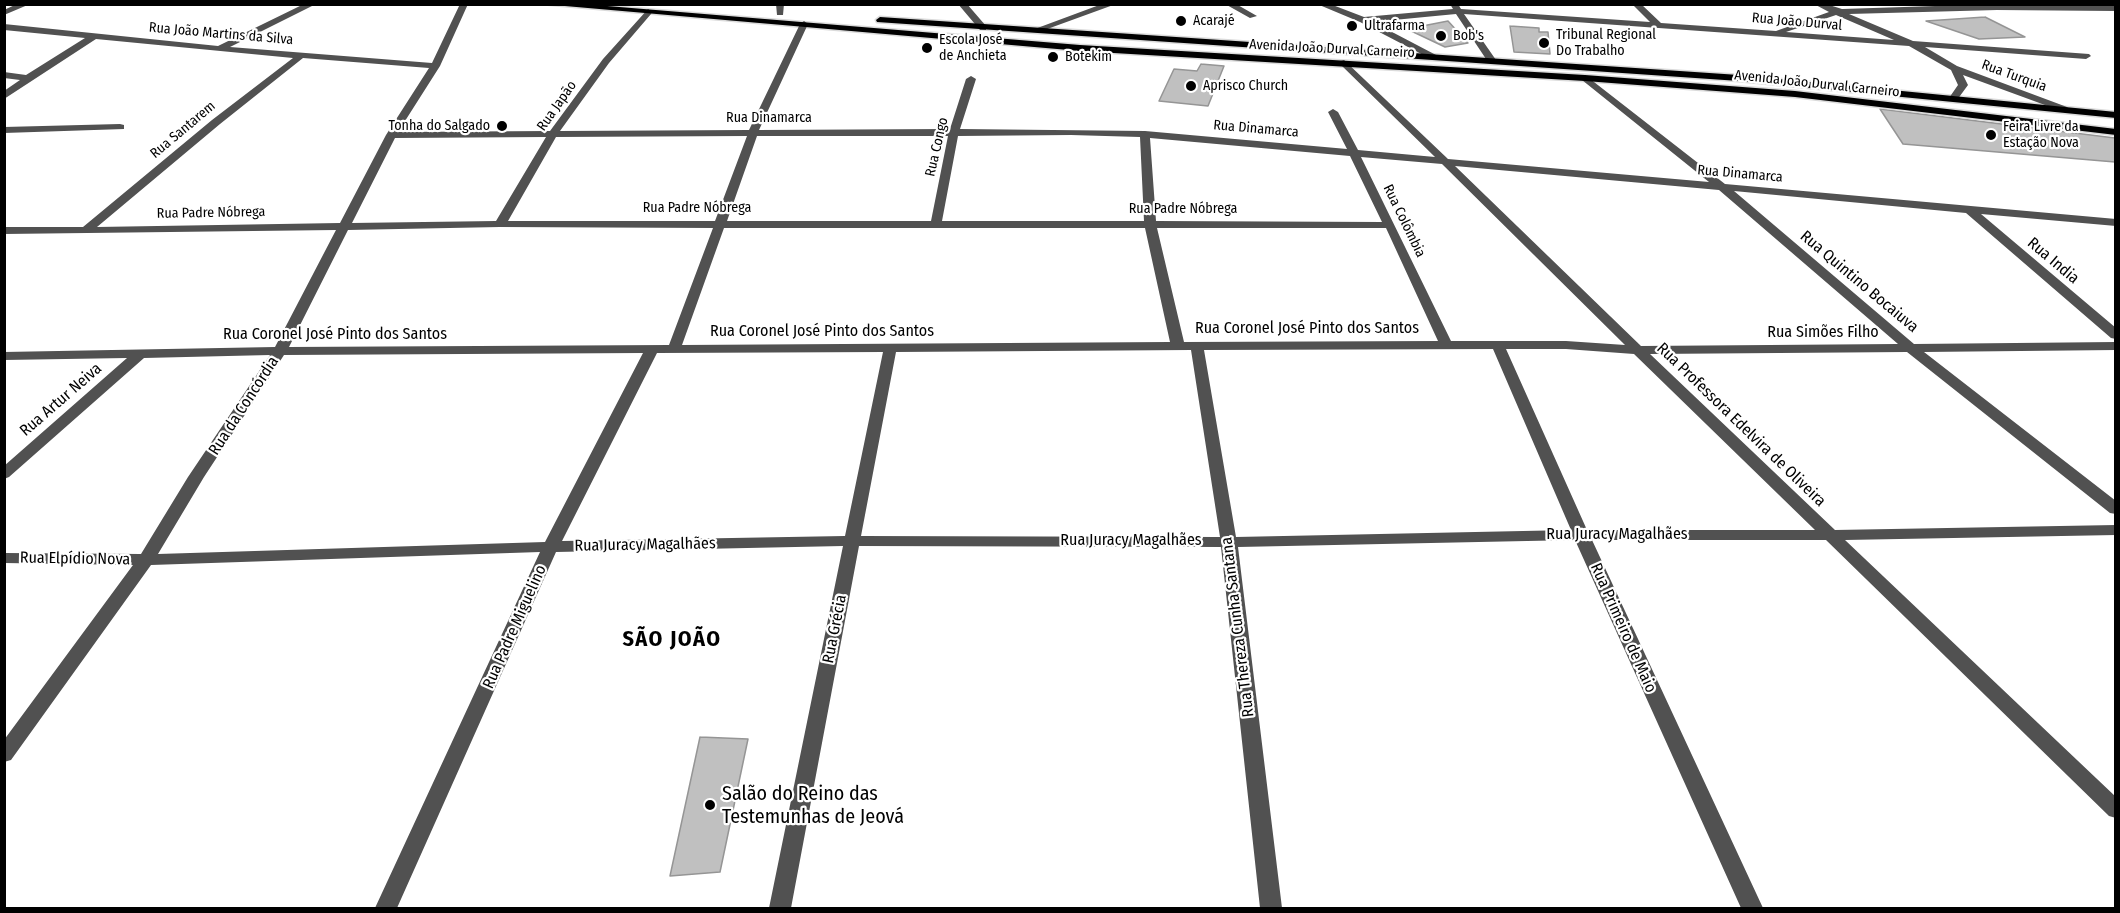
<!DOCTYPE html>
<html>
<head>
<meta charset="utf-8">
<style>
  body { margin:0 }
  #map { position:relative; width:2120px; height:913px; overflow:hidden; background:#fff; font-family:"Fira Sans Condensed",sans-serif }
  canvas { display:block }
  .frame { position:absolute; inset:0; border:6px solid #000; pointer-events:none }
</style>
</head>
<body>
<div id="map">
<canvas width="2120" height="913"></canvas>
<div class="frame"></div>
</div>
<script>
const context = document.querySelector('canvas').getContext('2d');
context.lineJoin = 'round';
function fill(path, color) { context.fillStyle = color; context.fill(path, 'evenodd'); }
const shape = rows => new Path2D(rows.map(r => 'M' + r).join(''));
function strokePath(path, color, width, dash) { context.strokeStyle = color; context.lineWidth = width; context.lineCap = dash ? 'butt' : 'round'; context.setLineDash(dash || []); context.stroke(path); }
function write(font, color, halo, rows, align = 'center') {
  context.font = font + ' "Fira Sans Condensed",sans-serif'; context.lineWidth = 4.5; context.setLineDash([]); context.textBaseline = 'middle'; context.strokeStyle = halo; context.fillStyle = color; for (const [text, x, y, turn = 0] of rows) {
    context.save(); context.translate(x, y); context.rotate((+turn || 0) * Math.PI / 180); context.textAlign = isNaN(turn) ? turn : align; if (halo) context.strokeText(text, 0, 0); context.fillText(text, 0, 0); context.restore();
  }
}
const building = shape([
  [1985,17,2025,37,1979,39,1926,21,1985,17],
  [1448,21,1468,43,1445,47,1407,29,1448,21],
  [1510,26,1539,28,1539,32,1548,32,1550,54,1514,52,1510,26],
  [1201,64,1224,66,1208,106,1159,101,1174,69,1197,71,1201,64],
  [1880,109,2115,138,2115,162,1903,144,1880,109],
  [700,737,748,739,720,872,670,876,700,737]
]);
const minor = shape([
  [17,4,30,4,4,15,4,10,17,4],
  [304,4,316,4,230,47,432,63,460,4,468,4,440,66,398,132,550,131,603,59,648,9,652,12,651,14,609,63,560,131,749,130,800,24,804,21,808,24,759,130,950,129,966,79,971,76,976,79,960,129,1145,131,1347,149,1328,112,1333,109,1338,112,1358,150,1435,157,1341,65,1341,61,1344,60,1448,159,1709,182,1582,80,1580,78,1585,75,1725,184,2116,219,2116,226,1981,214,2116,328,2116,339,2111,338,1966,213,1734,191,1914,344,2116,342,2116,350,1924,352,2116,501,2116,514,2110,513,1907,352,1650,354,1835,530,2116,525,2116,535,1845,540,2116,797,2116,818,2109,816,1826,540,1592,540,1763,908,1741,908,1575,540,1238,547,1282,908,1260,908,1221,547,859,546,791,908,769,908,843,546,556,552,397,908,375,908,540,552,151,565,11,760,4,762,4,740,133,565,4,563,4,553,141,554,188,477,270,355,144,358,9,477,4,479,4,466,127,358,4,360,4,352,275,347,336,230,4,234,4,227,83,227,212,120,293,58,96,39,4,99,4,91,20,80,4,78,4,72,26,75,85,38,4,30,4,24,218,46,304,4],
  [303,58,429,68,386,135,340,223,97,227,220,124,303,58],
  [1071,135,1140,137,1144,221,942,221,958,136,1071,135],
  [747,136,715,221,508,221,556,137,747,136],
  [757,136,948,136,931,221,727,221,757,136],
  [546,137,496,221,352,223,395,138,546,137],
  [1150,138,1350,156,1382,222,1156,221,1150,138],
  [1361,157,1442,164,1625,345,1566,341,1451,341,1361,157],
  [1455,166,1719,190,1898,344,1641,346,1455,166],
  [500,227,713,228,669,345,289,347,348,230,500,227],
  [724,228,1145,228,1170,342,682,345,724,228],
  [1157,228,1386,228,1438,341,1184,342,1157,228],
  [1493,349,1571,530,1236,537,1204,350,1493,349],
  [1506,349,1566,349,1634,354,1815,530,1587,530,1506,349],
  [1191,350,1220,537,861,536,896,352,1191,350],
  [883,352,845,536,562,541,657,353,883,352],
  [643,353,545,542,158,554,204,477,284,355,643,353],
  [776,4,784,4,783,15,777,15,776,4],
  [958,4,967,4,986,26,986,30,980,30,958,4],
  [1102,4,1116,4,1039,32,1032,30,1102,4],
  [1225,4,1236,4,1257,16,1250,18,1225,4],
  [1317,4,1330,4,1364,17,1453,9,1450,4,1458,4,1461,9,1650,22,1632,4,1641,4,1661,23,1776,31,1829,12,1814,4,1826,4,1842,9,1997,4,2116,5,2116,11,1997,10,1849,14,1913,41,2089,54,2091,56,2086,59,1925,47,1957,66,2067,107,2069,109,2064,112,1963,75,1968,85,1957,100,1951,100,1949,98,1958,85,1951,70,1909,46,1464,14,1496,60,1491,63,1488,62,1456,14,1373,22,1436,55,1438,57,1433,60,1360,22,1317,4],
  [1836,15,1894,40,1786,32,1836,15],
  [120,124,124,125,124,129,4,133,4,127,120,124]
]);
const major = shape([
  [542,4,583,4,1080,45,1585,75,1795,91,2116,129,2116,135,1795,97,1585,81,1080,51,542,4],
  [880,17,1739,75,2116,112,2116,118,1739,81,877,22,876,20,880,17]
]);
const markers = [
  [1181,21,6,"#000"],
  [1352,26,6,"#000"],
  [1441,36,6,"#000"],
  [1544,43,6,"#000"],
  [927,48,6,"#000"],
  [1053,57,6,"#000"],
  [1191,86,6,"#000"],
  [502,126,6,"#000"],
  [1991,135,6,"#000"],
  [710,805,6,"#000"]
];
const farPoinames = [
  ["Acarajé",1193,21],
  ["Ultrafarma",1364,26],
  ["Tribunal Regional",1556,35],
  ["Do Trabalho",1556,51],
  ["Bob's",1453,36],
  ["Escola José",939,40],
  ["de Anchieta",939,56],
  ["Botekim",1065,57],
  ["Aprisco Church",1203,86],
  ["Tonha do Salgado",490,126,"right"],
  ["Feira Livre da",2003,127],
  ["Estação Nova",2003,143]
];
const farStreetnames = [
  ["Rua João Durval",1797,22,5],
  ["Rua João Martins da Silva",221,34,5],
  ["Avenida João Durval Carneiro",1332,49,3],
  ["Rua Turquia",2014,76,20],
  ["Avenida João Durval Carneiro",1817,84,6],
  ["Rua Japão",557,106,-55],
  ["Rua Dinamarca",769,118],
  ["Rua Dinamarca",1256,129,5],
  ["Rua Santarem",183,130,-40],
  ["Rua Congo",937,147,-77],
  ["Rua Dinamarca",1740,174,5],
  ["Rua Padre Nóbrega",697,208],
  ["Rua Padre Nóbrega",1183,209],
  ["Rua Padre Nóbrega",211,213,-1],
  ["Rua Colômbia",1404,221,64]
];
const streetNames = [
  ["Rua India",2053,261,40],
  ["Rua Quintino Bocaiuva",1859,282,40],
  ["Rua Coronel José Pinto dos Santos",1307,329],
  ["Rua Coronel José Pinto dos Santos",822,332],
  ["Rua Simões Filho",1823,333],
  ["Rua Coronel José Pinto dos Santos",335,335],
  ["Rua Artur Neiva",61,400,-41],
  ["Rua da Concórdia",244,406,-57],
  ["Rua Professora Edelvira de Oliveira",1741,425,44],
  ["Rua Juracy Magalhães",1617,535],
  ["Rua Juracy Magalhães",1131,541],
  ["Rua Juracy Magalhães",645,545,-1],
  ["Rua Elpídio Nova",75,559,1],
  ["Rua Padre Miguelino",515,627,-66],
  ["Rua Thereza Cunha Santana",1238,627,-97],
  ["Rua Primeiro de Maio",1623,628,66],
  ["Rua Grécia",835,629,-79]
];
const nearPoinames = [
  ["Salão do Reino das",722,794],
  ["Testemunhas de Jeová",722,817]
];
const districtNames = [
  ["SÃO JOÃO",672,640]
];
fill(building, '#c0c0c0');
strokePath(building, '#959595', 1.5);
strokePath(major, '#dbdbdb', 3);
fill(minor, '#515151');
fill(major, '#000');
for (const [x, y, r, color] of markers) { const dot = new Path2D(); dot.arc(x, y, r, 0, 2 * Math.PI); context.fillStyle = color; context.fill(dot); strokePath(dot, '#fff', 2); }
write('14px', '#000', '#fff', farPoinames, 'left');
write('14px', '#000', '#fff', farStreetnames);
write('16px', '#000', '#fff', streetNames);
write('20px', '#000', '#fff', nearPoinames, 'left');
context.letterSpacing = '1.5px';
write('bold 22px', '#000', '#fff', districtNames);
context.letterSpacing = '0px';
</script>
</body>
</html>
